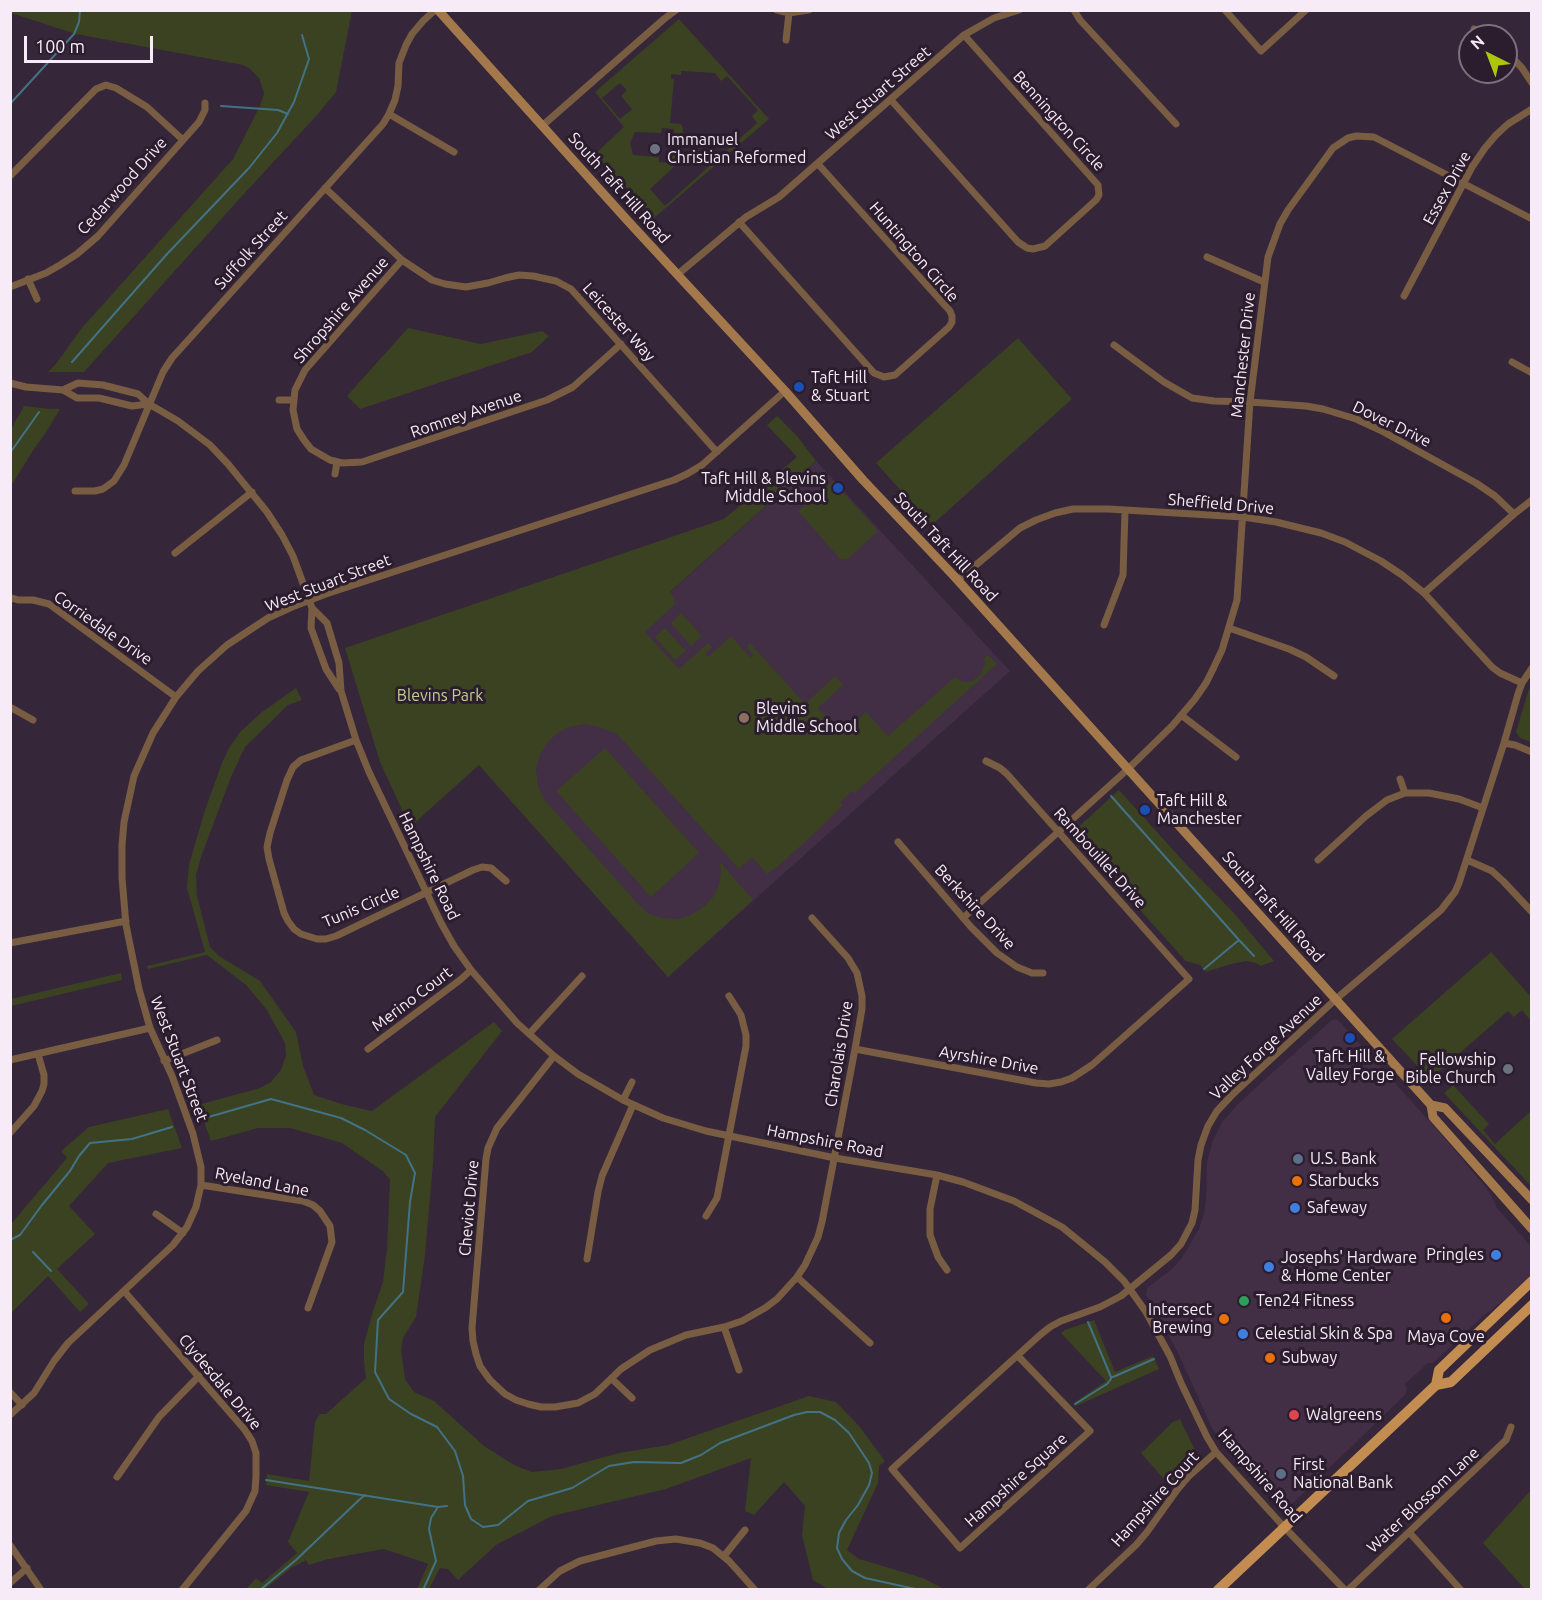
<!DOCTYPE html>
<html>
<head>
<meta charset="utf-8">
<style>
  body { margin:0 }
  #map { position:relative; width:1542px; height:1600px; overflow:hidden; background:#362639; font-family:Ubuntu,sans-serif }
  canvas { display:block }
  .frame { position:absolute; inset:0; border:12px solid #f6ebf7; pointer-events:none }
  .north { position:absolute; left:1458px; top:24px; width:60px; height:60px; box-sizing:border-box; background:#2c1d2e; border:2px solid #7d6f7e; border-radius:50%; rotate:318deg; font-size:16px; font-weight:700; line-height:24px; text-align:center; color:#f6ebf7 }
  .north::after { content:''; display:block; margin:auto; width:21px; height:27px; background:#adc60d; clip-path:polygon(50% 0,100% 100%,50% 72%,0 100%) }
  .scale { position:absolute; left:24px; top:36px; width:129px; height:27px; box-sizing:border-box; border:3px solid #f6ebf7; border-top:0; padding-left:8px; font-size:18px; line-height:21px; white-space:nowrap; color:#f6ebf7; -webkit-text-stroke:4px #2c1d2e; paint-order:stroke }
</style>
</head>
<body>
<div id="map">
<canvas width="1542" height="1600"></canvas>
<div class="frame"></div>
<div class="north">N</div>
<div class="scale">100 m</div>
</div>
<script>
const context = document.querySelector('canvas').getContext('2d');
context.lineJoin = 'round';
function fill(path, color) { context.fillStyle = color; context.fill(path, 'evenodd'); }
const shape = rows => new Path2D(rows.map(r => 'M' + r).join(''));
function strokePath(path, color, width, dash) { context.strokeStyle = color; context.lineWidth = width; context.lineCap = dash ? 'butt' : 'round'; context.setLineDash(dash || []); context.stroke(path); }
function write(font, color, halo, rows, align = 'center') {
  context.font = font + ' Ubuntu,sans-serif'; context.lineWidth = 6; context.setLineDash([]); context.textBaseline = 'middle'; context.strokeStyle = halo; context.fillStyle = color; for (const [text, x, y, turn = 0] of rows) {
    context.save(); context.translate(x, y); context.rotate((+turn || 0) * Math.PI / 180); context.textAlign = isNaN(turn) ? turn : align; if (halo) context.strokeText(text, 0, 0); context.fillText(text, 0, 0); context.restore();
  }
}
const built = shape([
  [816,461,1010,671,668,977,479,765],
  [1336,1019,1340,1022,1441,1134,1484,1185,1491,1195,1497,1208,1531,1246,1531,1274,1508,1297,1482,1317,1433,1363,1428,1363,1405,1384,1407,1389,1405,1395,1293,1503,1286,1508,1281,1508,1276,1505,1233,1458,1212,1428,1178,1353,1161,1321,1146,1295,1147,1288,1172,1269,1182,1258,1199,1229,1204,1214,1206,1199,1207,1162,1213,1140,1223,1121,1237,1105,1263,1081,1332,1020]
]);
const green = shape([
  [10,11,352,11,336,92,317,115,242,196,84,372,48,372,56,364,81,329,233,159,260,106,264,93,259,78,249,68,243,65,76,34,11,13],
  [679,19,769,119,654,218,595,154,624,127,595,92],
  [681,71,715,73,721,81,727,76,758,110,752,116,757,123,665,206,650,189,676,165,681,156,683,128,681,124,670,123,674,79,671,79,671,74,681,75],
  [620,83,627,90,621,96,632,109,620,119,602,98],
  [662,128,674,129,674,139,679,140,678,154,672,154,671,163,659,162,659,157,633,155,630,143,635,132,661,133],
  [408,328,481,344,542,331,549,336,532,352,360,409,347,396],
  [1018,338,1072,399,932,525,876,463],
  [24,406,50,409,60,409,47,431,32,452,11,486,11,429],
  [777,416,797,436,816,461,670,592,675,599,673,601,675,604,645,632,679,669,708,643,712,647,705,654,708,657,731,636,751,658,754,655,748,649,749,648,747,645,750,643,805,704,835,676,843,685,818,708,841,734,866,712,888,736,955,677,963,682,968,682,972,681,980,675,985,664,984,658,988,655,997,664,855,793,852,791,840,802,843,805,815,833,776,868,767,874,752,857,739,869,617,734,602,728,586,724,570,727,557,733,547,743,540,755,536,769,538,785,543,798,638,904,649,914,663,918,677,919,691,915,705,906,713,897,719,885,721,873,720,862,753,900,668,977,479,765,410,827,380,762,345,648,724,519,797,457,767,425],
  [833,481,877,530,876,533,848,559,840,559,798,511],
  [681,613,702,636,691,646,671,623],
  [665,628,686,651,675,660,655,637],
  [1531,686,1531,742,1520,738,1516,732,1528,692],
  [296,688,302,700,288,705,245,747,231,777,201,857,196,875,197,896,210,947,219,956,260,981,296,1032,303,1066,314,1095,345,1105,372,1111,494,1022,502,1031,435,1117,433,1163,425,1255,416,1317,403,1338,401,1350,405,1379,414,1392,434,1401,484,1446,514,1465,532,1472,561,1469,619,1453,668,1445,809,1396,836,1402,859,1426,885,1461,879,1466,878,1483,847,1550,859,1559,923,1578,944,1589,828,1589,813,1580,802,1535,805,1506,784,1482,754,1515,745,1511,751,1458,666,1489,552,1516,496,1545,458,1580,448,1569,440,1568,429,1589,417,1589,428,1564,426,1563,384,1549,328,1559,309,1565,306,1560,291,1568,265,1589,246,1589,256,1578,262,1583,297,1553,288,1542,309,1492,266,1485,267,1474,309,1481,315,1422,320,1414,326,1414,366,1378,364,1362,364,1344,373,1311,383,1282,387,1249,390,1180,384,1172,342,1143,290,1128,258,1128,211,1141,198,1105,260,1088,271,1082,281,1070,286,1056,285,1043,267,1010,246,985,207,955,148,969,147,966,205,952,187,888,189,865,205,810,222,763,229,748,240,732,262,712],
  [605,748,699,853,651,897,556,791],
  [1119,790,1185,863,1233,912,1274,961,1261,966,1256,963,1246,961,1231,964,1206,972,1200,965,1186,961,1183,958,1076,838,1075,830],
  [1491,952,1531,997,1531,1021,1522,1010,1514,1017,1508,1011,1430,1079,1392,1039],
  [121,973,122,980,11,1006,11,999],
  [1453,1085,1489,1124,1483,1130,1495,1144,1531,1111,1531,1186,1444,1093],
  [168,1109,182,1148,108,1163,69,1206,95,1234,57,1269,89,1304,80,1312,48,1276,11,1313,11,1224,67,1158,61,1151,89,1127],
  [1094,1320,1115,1372,1153,1356,1159,1369,1076,1406,1074,1403,1106,1381,1061,1333,1065,1330],
  [1180,1419,1197,1454,1197,1456,1182,1470,1170,1486,1141,1453,1173,1422],
  [1531,1490,1531,1589,1525,1589,1483,1543]
]);
const stream = shape([
  [10,11,11,10],
  [10,104,74,34,79,22,80,10],
  [221,106,278,110,288,114],
  [72,362,167,254,249,168,277,133,294,102,309,59,302,35],
  [10,453,39,412],
  [1111,796,1239,940],
  [1204,969,1239,940,1254,956],
  [205,1118,271,1099,341,1118,365,1130,406,1155,415,1173,410,1202,403,1292,378,1320,375,1372,389,1399,411,1414,437,1427,455,1451,463,1476,465,1505,471,1519,483,1527,498,1525,528,1501,572,1488,609,1466,634,1462,681,1463,701,1455,720,1443,794,1415,807,1412,820,1412,835,1420,849,1433,869,1463,872,1473,869,1485,858,1505,846,1520,839,1533,837,1548,842,1559,852,1571,865,1578,920,1590],
  [10,1240,20,1235,42,1205,70,1171,79,1156,90,1143,132,1139,172,1127],
  [33,1252,51,1271],
  [1111,1377,1113,1377,1154,1359],
  [1075,1404,1107,1384,1111,1379,1111,1377,1088,1322],
  [266,1480,438,1507,447,1506],
  [260,1590,296,1560,359,1500,365,1495],
  [423,1590,436,1561,429,1529,431,1518,438,1507]
]);
const minor = shape([
  [777,10,789,13,809,10],
  [1074,10,1080,20,1176,124],
  [1225,10,1261,51,1306,10],
  [1474,29,1486,36],
  [786,40,789,13],
  [1506,51,1522,68,1532,83],
  [891,100,1018,242,1027,248,1033,249,1045,246,1096,200,1099,195,1098,185,964,35],
  [389,114,454,152],
  [542,126,664,19,676,10],
  [10,176,96,89,106,85,116,88,147,107,183,140],
  [325,188,402,260,432,280,445,284,466,287,488,283,505,278,519,275,533,276,556,281,571,289,717,452],
  [739,222,874,373,884,377,895,375,949,327,952,322,952,316,950,311,818,164],
  [1207,257,1264,282],
  [402,260,305,370,295,390,293,410,297,429,304,440,311,449,330,460,342,463,362,462,547,400,573,387,621,344],
  [677,275,746,217,779,197,964,35,994,18,1019,10],
  [28,279,37,299],
  [10,287,46,273,60,265,77,254,98,236,199,122,205,110,205,103],
  [1404,296,1472,167,1485,148,1496,135,1508,124,1532,109],
  [1114,345,1164,382,1192,398,1214,401,1250,402,1306,406,1323,409,1356,419,1380,430,1476,483,1495,496,1514,514],
  [1512,362,1532,373],
  [10,383,26,387,63,390,77,398,99,398,132,406,149,404],
  [63,390,78,383,103,385,138,394,149,404,178,421,210,445,228,464,267,512,282,535,293,556,312,608,327,623,339,663,341,691,356,740,369,772,441,923,454,946,471,970,517,1023,554,1056,578,1074,623,1100,663,1118,706,1131,835,1158,937,1175,963,1182,1014,1201,1062,1227,1105,1262,1124,1281,1146,1312,1170,1356,1181,1383,1207,1437,1216,1452,1284,1527,1345,1590],
  [279,400,293,400],
  [335,474,337,462],
  [75,491,95,491,103,489,114,481,124,465,163,372,172,358,383,124,389,114,395,100,398,86,399,63,406,45,412,34,423,21,435,10],
  [175,553,252,492],
  [958,580,1020,528,1036,520,1055,513,1073,509,1108,509,1243,517,1276,522,1321,533,1345,542,1381,561,1402,575,1424,593,1492,667,1500,673,1522,683],
  [1424,593,1514,514,1532,500],
  [10,600,12,598,18,600,33,600,49,604,176,697],
  [312,608,311,628,326,669,339,689],
  [1104,625,1123,575,1125,511],
  [1229,628,1289,649,1306,657,1334,676],
  [10,707,33,720],
  [1181,715,1236,757],
  [356,740,301,760,293,767,287,780,270,833,267,847,269,859,284,913,288,921,294,929,301,934,317,939,326,939,336,936,473,870,482,867,491,868,506,881],
  [1504,743,1515,745,1532,752],
  [1400,779,1405,793],
  [898,842,971,927,997,953,1017,967,1032,973,1043,973],
  [1318,860,1366,816,1387,800,1405,793,1429,793,1459,799,1483,808],
  [1467,860,1492,871,1503,881,1532,912],
  [963,918,1128,769,1172,726,1195,699,1206,683,1213,669,1222,650,1237,600,1250,402,1268,257,1280,224,1288,210,1333,148,1348,138,1356,136,1374,137,1532,219],
  [10,943,126,921],
  [529,1034,582,976],
  [368,1049,460,980,471,970],
  [855,1049,1036,1083,1049,1084,1061,1082,1072,1078,1092,1065,1189,979,1007,774,1000,768,986,761],
  [554,1056,497,1128,488,1148,486,1159,472,1328,473,1341,476,1354,480,1366,490,1380,505,1394,516,1400,528,1404,541,1407,555,1407,578,1403,595,1394,621,1369,650,1350,686,1335,724,1327,742,1321,765,1308,777,1299,797,1277,805,1265,818,1237,822,1222,855,1049,862,1009,862,996,857,973,848,958,812,918],
  [10,1060,150,1028],
  [164,1061,217,1040],
  [623,1100,632,1082],
  [10,1133,34,1106,42,1091,44,1084,44,1075,38,1054],
  [937,1175,930,1209,930,1235,938,1257,947,1270],
  [201,1185,303,1201,313,1205,320,1211,330,1226,332,1242,308,1308],
  [156,1214,183,1233],
  [706,1216,717,1198,746,1046,746,1035,741,1015,729,996],
  [587,1259,598,1192,602,1176,633,1105],
  [797,1277,870,1343],
  [124,1291,245,1430,252,1441,256,1453,256,1476,255,1491,246,1511,182,1590],
  [724,1327,739,1370],
  [1018,1356,1090,1431,960,1548,892,1469,1040,1335,1050,1327,1061,1321,1100,1307,1121,1296,1171,1255,1181,1244,1192,1223,1195,1210,1198,1160,1201,1145,1208,1126,1217,1111,1232,1095,1336,999,1441,910,1455,892,1459,883,1504,743,1518,694,1522,683,1532,668],
  [612,1379,632,1398],
  [10,1392,22,1405],
  [10,1415,34,1393,54,1361,68,1343,173,1245,187,1227,196,1207,201,1185,201,1167,193,1134,172,1076,150,1028,139,989,126,925,122,878,122,845,124,822,134,776,153,733,176,697,198,671,227,645,268,618,292,607,326,594,674,480,687,474,702,465,785,391],
  [117,1477,159,1417,199,1376],
  [1409,1532,1461,1590],
  [10,1545,41,1590],
  [724,1556,745,1530],
  [10,1583,27,1568],
  [539,1590,560,1571,580,1561,656,1541,676,1539,700,1543,713,1548,729,1561,755,1590],
  [1088,1590,1136,1545,1147,1532,1177,1490,1188,1477,1216,1452],
  [1348,1590,1506,1440,1511,1427]
]);
const secondary = shape([
  [438,10,627,220,785,391,863,480,953,575,1431,1105,1433,1117,1532,1229],
  [1431,1105,1445,1108,1532,1200]
]);
const primary = shape([
  [1436,1385,1439,1370,1532,1281],
  [1218,1590,1436,1385,1451,1382,1532,1305]
]);
const markers = [
  [655,149,6,"#6b7280"],
  [799,387,6,"#1a4fb4"],
  [838,488,6,"#1a4fb4"],
  [744,718,6,"#8d6e63"],
  [1145,810,6,"#1a4fb4"],
  [1350,1038,6,"#1a4fb4"],
  [1508,1069,6,"#6b7280"],
  [1298,1159,6,"#5c6f8a"],
  [1297,1181,6,"#e8710a"],
  [1295,1208,6,"#3f7fe0"],
  [1496,1255,6,"#3f7fe0"],
  [1269,1267,6,"#3f7fe0"],
  [1244,1301,6,"#2e9e5b"],
  [1446,1318,6,"#e8710a"],
  [1224,1319,6,"#e8710a"],
  [1243,1334,6,"#3f7fe0"],
  [1270,1358,6,"#e8710a"],
  [1294,1415,6,"#e0444e"],
  [1281,1474,6,"#5c6f8a"]
];
const streetNames = [
  ["West Stuart Street",878,93,-41],
  ["Bennington Circle",1059,121,48],
  ["Cedarwood Drive",122,186,-48],
  ["South Taft Hill Road",619,188,48],
  ["Essex Drive",1447,188,-61],
  ["Suffolk Street",251,250,-48],
  ["Huntington Circle",914,252,49],
  ["Shropshire Avenue",341,310,-49],
  ["Leicester Way",619,322,48],
  ["Manchester Drive",1243,355,-84],
  ["Romney Avenue",466,414,-19],
  ["Dover Drive",1392,424,26],
  ["Sheffield Drive",1221,504,5],
  ["South Taft Hill Road",946,547,47],
  ["West Stuart Street",328,583,-21],
  ["Corriedale Drive",103,628,35],
  ["Rambouillet Drive",1100,858,48],
  ["Hampshire Road",429,866,64],
  ["Tunis Circle",361,907,-23],
  ["Berkshire Drive",975,907,47],
  ["South Taft Hill Road",1273,907,48],
  ["Merino Court",412,999,-37],
  ["Valley Forge Avenue",1266,1047,-43],
  ["Charolais Drive",839,1054,-81],
  ["West Stuart Street",179,1059,69],
  ["Ayrshire Drive",989,1060,10],
  ["Hampshire Road",825,1141,11],
  ["Ryeland Lane",262,1182,11],
  ["Cheviot Drive",469,1208,-85],
  ["Clydesdale Drive",220,1382,50],
  ["Hampshire Road",1260,1476,49],
  ["Hampshire Square",1016,1480,-42],
  ["Hampshire Court",1155,1499,-48],
  ["Water Blossom Lane",1423,1500,-43]
];
const poiNames = [
  ["Immanuel",667,140],
  ["Christian Reformed",667,158],
  ["Taft Hill",811,378],
  ["& Stuart",811,396],
  ["Taft Hill & Blevins",826,479,"right"],
  ["Middle School",826,497,"right"],
  ["Blevins",756,709],
  ["Middle School",756,727],
  ["Taft Hill &",1157,801],
  ["Manchester",1157,819],
  ["Taft Hill &",1350,1057,"center"],
  ["Valley Forge",1350,1075,"center"],
  ["Fellowship",1496,1060,"right"],
  ["Bible Church",1496,1078,"right"],
  ["U.S. Bank",1310,1159],
  ["Starbucks",1309,1181],
  ["Safeway",1307,1208],
  ["Pringles",1484,1255,"right"],
  ["Josephs' Hardware",1281,1258],
  ["& Home Center",1281,1276],
  ["Ten24 Fitness",1256,1301],
  ["Intersect",1212,1310,"right"],
  ["Brewing",1212,1328,"right"],
  ["Celestial Skin & Spa",1255,1334],
  ["Maya Cove",1446,1337,"center"],
  ["Subway",1282,1358],
  ["Walgreens",1306,1415],
  ["First",1293,1465],
  ["National Bank",1293,1483]
];
const parkNames = [
  ["Blevins Park",440,696]
];
fill(built, '#422e45');
fill(green, '#3a4221');
strokePath(stream, '#437286', 2);
strokePath(minor, '#785d42', 7);
strokePath(secondary, '#a3784b', 9);
strokePath(primary, '#c38c50', 10);
for (const [x, y, r, color] of markers) { const dot = new Path2D(); dot.arc(x, y, r, 0, 2 * Math.PI); context.fillStyle = color; context.fill(dot); strokePath(dot, '#2c1d2e', 2); }
write('16px', '#f6ebf7', '#2c1d2e', streetNames);
write('16px', '#f6ebf7', '#2c1d2e', poiNames, 'left');
write('16px', '#bed18e', '#2c1d2e', parkNames);
</script>
</body>
</html>
